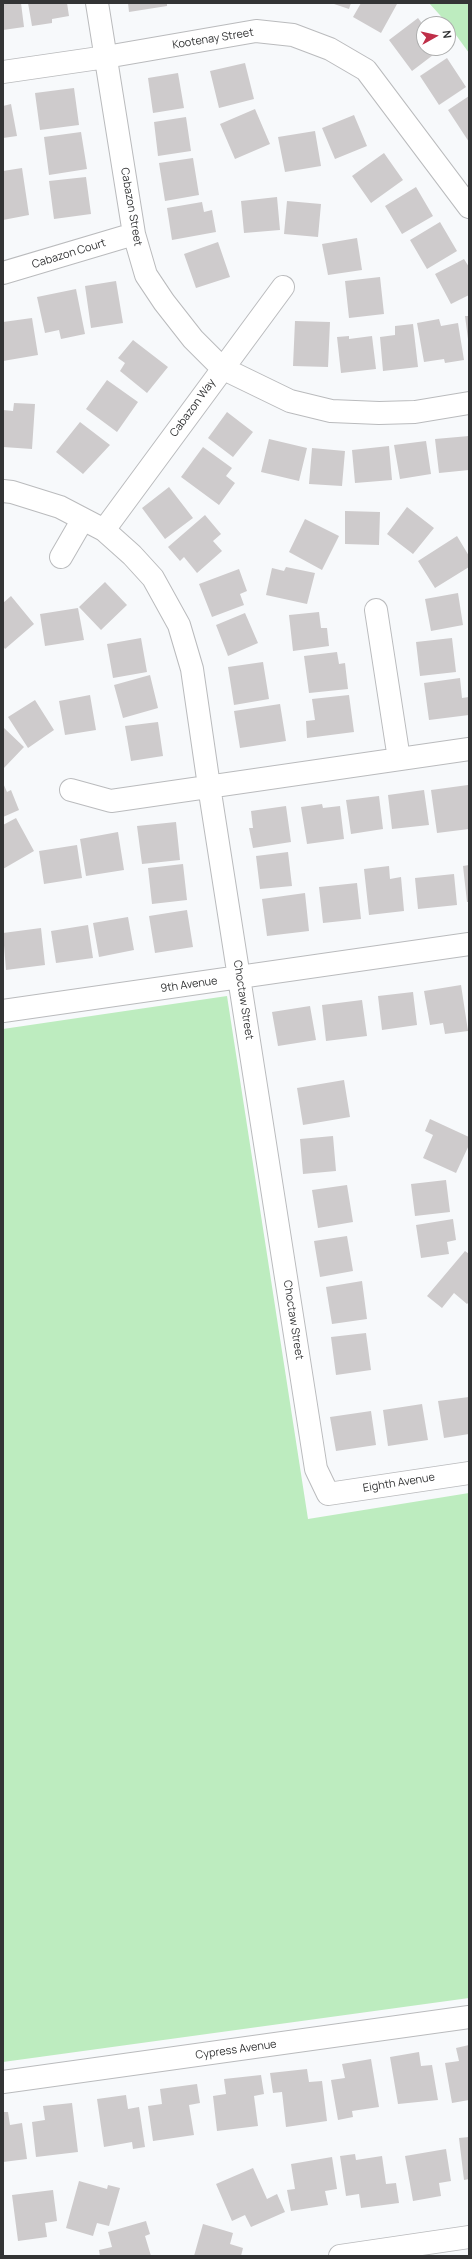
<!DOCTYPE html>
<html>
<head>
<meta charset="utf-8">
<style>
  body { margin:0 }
  #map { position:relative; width:472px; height:2259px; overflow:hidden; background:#f7f9fb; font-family:Manrope,sans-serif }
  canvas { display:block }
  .frame { position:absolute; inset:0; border:4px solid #333435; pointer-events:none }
  .north { position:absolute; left:416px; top:16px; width:40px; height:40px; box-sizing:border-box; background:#fff; border:1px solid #adaeae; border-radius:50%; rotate:82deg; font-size:11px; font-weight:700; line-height:16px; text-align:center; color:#333435 }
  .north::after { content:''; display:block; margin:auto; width:14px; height:18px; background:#bf2f49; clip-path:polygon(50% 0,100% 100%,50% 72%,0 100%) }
</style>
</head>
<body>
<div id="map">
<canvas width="472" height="2259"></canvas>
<div class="frame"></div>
<div class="north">N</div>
</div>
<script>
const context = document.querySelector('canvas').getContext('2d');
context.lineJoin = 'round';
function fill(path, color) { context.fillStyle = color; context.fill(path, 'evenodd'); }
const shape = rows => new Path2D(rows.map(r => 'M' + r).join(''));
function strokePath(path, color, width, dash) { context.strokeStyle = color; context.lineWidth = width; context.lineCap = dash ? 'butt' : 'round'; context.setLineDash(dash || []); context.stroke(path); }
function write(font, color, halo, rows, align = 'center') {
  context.font = font + ' Manrope,sans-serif'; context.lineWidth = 3; context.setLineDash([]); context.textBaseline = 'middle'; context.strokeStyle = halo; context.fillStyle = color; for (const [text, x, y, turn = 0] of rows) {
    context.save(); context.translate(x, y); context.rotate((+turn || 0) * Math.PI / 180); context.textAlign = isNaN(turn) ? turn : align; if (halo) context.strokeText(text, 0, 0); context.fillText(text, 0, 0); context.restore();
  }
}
const green = shape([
  [429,3,469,3,469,53,448,24],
  [227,996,308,1519,469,1493,469,1998,3,2062,3,1029]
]);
const building = shape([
  [3,3,21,3,24,27,3,30],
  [28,3,67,3,69,16,52,19,52,23,32,26],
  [128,3,167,3,167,6,129,12],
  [331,3,351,3,349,9],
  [361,3,396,3,397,4,381,33,353,17],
  [418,18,424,26,424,48,441,49,412,71,389,40],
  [447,58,466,87,439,105,420,76],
  [245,63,254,99,219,108,210,71],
  [178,73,184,108,153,113,148,78],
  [74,88,79,125,40,130,35,93],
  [469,96,469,142,448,110],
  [11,104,17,136,3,138,3,106],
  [255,109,270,144,235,159,220,124],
  [354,115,367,146,335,159,322,128],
  [186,117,191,151,158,156,154,122],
  [315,131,321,166,285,172,278,137],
  [81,132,87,169,49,175,44,137],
  [384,153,403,180,371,203,352,176],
  [193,158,199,195,165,201,159,163],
  [22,168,29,215,3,220,3,171],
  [86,177,91,214,54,219,49,181],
  [416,187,433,216,402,234,385,206],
  [277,197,280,230,244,233,241,201],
  [287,201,321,204,318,237,284,234],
  [202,202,204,212,212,210,216,232,172,240,167,208],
  [440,222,457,251,427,269,410,240],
  [357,238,362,270,328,275,322,244],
  [218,242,230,277,196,288,184,254],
  [464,259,469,267,469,295,451,304,435,274],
  [380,277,384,314,349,318,345,281],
  [116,281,123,323,91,328,85,286],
  [76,289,85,334,61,339,59,330,45,333,37,297],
  [465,316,469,316,469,339,468,339],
  [32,318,38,355,3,361,3,322],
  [439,319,441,326,458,323,464,360,445,363,444,359,424,362,417,323],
  [295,321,330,322,328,367,293,366],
  [413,324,418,367,383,371,380,337,395,335,395,326],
  [349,336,349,339,372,336,376,369,341,373,337,337],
  [133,340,168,367,147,393,120,371,125,363,118,358],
  [107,380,138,402,117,432,86,409],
  [14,403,35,404,32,449,3,447,3,410,13,411],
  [227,412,253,432,233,457,208,438],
  [80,422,110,445,83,474,56,452],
  [469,436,469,470,439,473,435,439],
  [269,439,307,448,299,481,261,472],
  [426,441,431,474,400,479,394,445],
  [389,446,392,480,355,483,352,450],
  [203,447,232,468,226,476,235,483,219,505,181,477],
  [312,448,345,451,342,486,309,484],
  [169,487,193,518,165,539,142,508],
  [407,507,434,528,413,554,387,534],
  [345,511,380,512,379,545,345,544],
  [205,515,221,534,213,541,222,551,197,573,184,557,180,561,168,547],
  [305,519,339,536,322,570,289,552],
  [457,536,469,556,469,567,435,588,418,561],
  [286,567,315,573,307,604,266,595,272,568,284,571],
  [239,569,247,591,240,594,244,605,212,617,199,584],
  [105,582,127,605,101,630,79,607],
  [458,593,463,625,431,631,425,599],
  [11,596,34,624,5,649,3,646,3,603],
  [78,608,84,640,45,646,40,614],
  [319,612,321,628,327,628,329,646,293,651,289,615],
  [245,613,258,643,228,656,216,625],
  [141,638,147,672,113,678,107,644],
  [452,638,456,672,420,676,416,642],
  [337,652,339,664,345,663,348,689,309,693,304,656],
  [263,662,269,699,234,705,228,667],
  [150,675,158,708,123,718,114,685],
  [460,678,462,698,469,697,469,715,429,720,424,683],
  [90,695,96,730,65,735,59,701],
  [349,695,354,732,307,738,306,721,315,720,312,699],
  [35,700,54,730,28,748,8,717],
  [280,704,286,741,240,748,234,711],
  [158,722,163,756,131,761,125,726],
  [3,727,24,747,3,769],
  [3,783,7,792,11,790,19,810,3,817],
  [468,785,469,829,437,833,431,790],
  [424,790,429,825,392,829,388,795],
  [379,796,383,829,351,834,346,800],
  [322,804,323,808,340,806,344,839,307,844,301,807],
  [286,806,291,842,253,848,249,828,253,828,251,811],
  [16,818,34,851,3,869,3,825],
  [176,822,180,860,142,864,137,826],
  [118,832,124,870,86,876,80,839],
  [77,845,82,878,44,884,39,851],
  [288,852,292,886,260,889,256,856],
  [183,864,187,900,152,904,148,868],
  [469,865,469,902,467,902,463,866],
  [389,866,390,879,401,877,404,911,369,915,364,869],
  [454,874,457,905,418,909,415,878],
  [357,883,361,919,323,923,319,887],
  [305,893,309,931,267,936,262,899],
  [187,910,193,947,155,953,149,916],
  [128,917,134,950,99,957,93,923],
  [88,925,93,958,56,963,51,931],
  [41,928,45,965,6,970,3,933],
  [461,985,468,1031,445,1034,443,1023,430,1025,424,991],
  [413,992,417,1025,382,1030,378,996],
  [362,1000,367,1036,326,1041,322,1005],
  [310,1006,316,1040,278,1046,272,1012],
  [344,1080,350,1117,303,1125,297,1088],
  [430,1119,469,1137,469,1145,456,1173,423,1158,433,1135,425,1131],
  [333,1136,336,1171,303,1174,300,1139],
  [446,1180,450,1212,415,1216,411,1184],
  [347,1185,353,1222,318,1228,312,1190],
  [453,1219,456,1240,447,1242,449,1254,421,1258,416,1225],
  [347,1236,353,1271,320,1277,314,1241],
  [465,1251,469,1254,469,1302,467,1304,454,1293,442,1308,427,1296],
  [362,1281,367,1319,332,1324,326,1287],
  [366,1333,371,1370,336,1375,331,1337],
  [469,1397,469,1434,444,1438,438,1401],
  [422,1404,428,1440,388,1446,383,1410],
  [371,1411,376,1445,336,1451,330,1417],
  [469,2045,469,2100,452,2103,445,2063,459,2061,456,2048],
  [419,2052,421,2066,432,2065,438,2100,398,2104,390,2057],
  [371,2059,379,2107,352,2111,353,2117,338,2120,331,2080,345,2078,342,2064],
  [307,2069,309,2082,322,2081,327,2121,286,2127,282,2092,273,2093,270,2073],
  [261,2075,264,2094,254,2096,258,2126,217,2131,213,2096,226,2094,224,2079],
  [197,2084,200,2103,189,2105,194,2135,153,2141,148,2106,162,2104,160,2089],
  [126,2095,128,2109,139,2107,145,2147,133,2149,132,2142,104,2147,97,2099],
  [72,2103,78,2152,36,2157,32,2122,45,2120,43,2106],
  [3,2112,8,2112,10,2125,22,2123,27,2159,3,2162],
  [469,2137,469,2179,464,2180,459,2138],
  [446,2149,451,2181,439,2183,441,2196,413,2201,405,2156],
  [355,2154,356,2160,382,2156,386,2184,396,2183,399,2203,361,2208,359,2194,346,2196,340,2156],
  [332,2157,337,2189,325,2191,328,2205,291,2211,287,2190,295,2189,291,2164],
  [253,2168,267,2199,277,2194,285,2212,251,2227,245,2215,232,2221,216,2184],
  [79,2181,107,2189,108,2185,120,2188,109,2226,97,2223,93,2236,66,2228],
  [53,2190,57,2221,45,2223,47,2237,18,2241,12,2195],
  [146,2221,150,2234,145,2236,151,2256,100,2256,99,2250,112,2247,108,2232],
  [203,2224,233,2233,230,2244,243,2248,241,2256,194,2256]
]);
const minor = shape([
  [97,3,134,234,146,275,164,302,193,339,222,368,290,401,331,411,379,413,415,412,469,403],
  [3,72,106,57,256,31,293,35,330,49,366,70,469,207],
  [3,273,134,234],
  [3,491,12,492,60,507,104,530,132,555,153,578,179,625,192,669,209,786,316,1469,328,1494,469,1473],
  [104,530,283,287],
  [61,557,83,519],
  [376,610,399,759],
  [71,790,111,801,469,749],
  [3,1011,469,944],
  [3,2082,469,2017],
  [340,2256,469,2237]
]);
const streetNames = [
  ["Kootenay Street",213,39,-9],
  ["Cabazon Street",131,207,80],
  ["Cabazon Court",69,254,-17],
  ["Cabazon Way",193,408,-54],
  ["9th Avenue",189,985,-8],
  ["Choctaw Street",243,1000,81],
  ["Choctaw Street",293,1320,81],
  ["Eighth Avenue",399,1483,-9],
  ["Cypress Avenue",236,2050,-8]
];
fill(green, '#bdecbf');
fill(building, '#cecbcc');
strokePath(minor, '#babbbd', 24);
strokePath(minor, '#fff', 22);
write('11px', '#333435', '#fff', streetNames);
</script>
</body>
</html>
